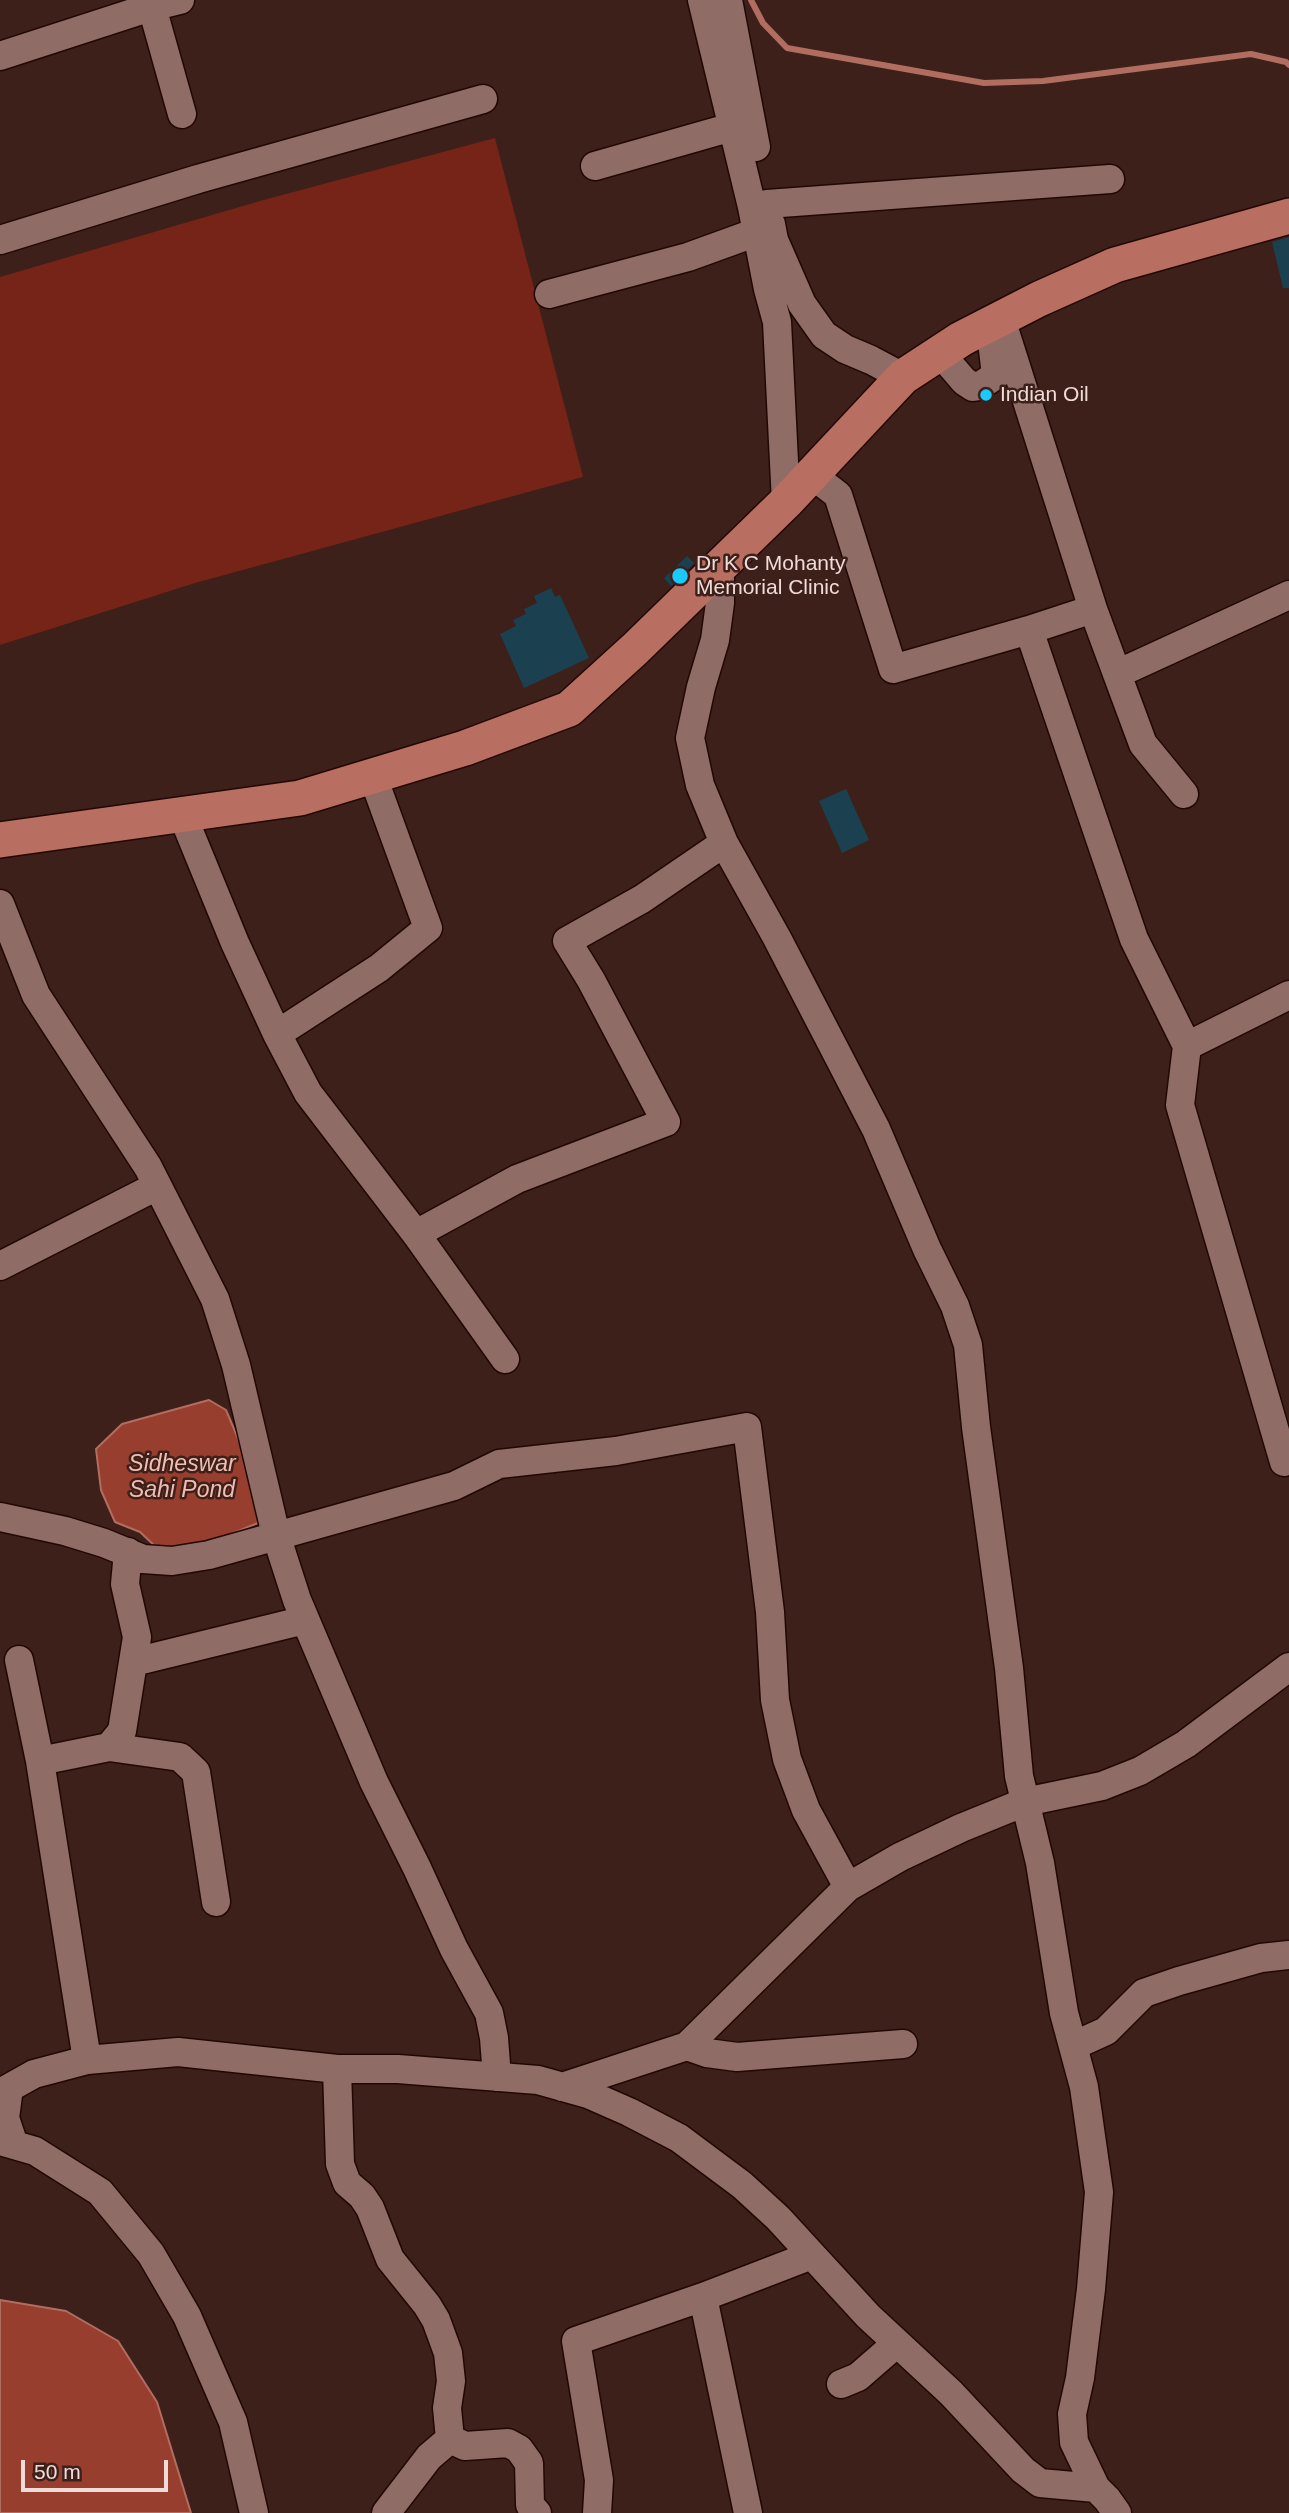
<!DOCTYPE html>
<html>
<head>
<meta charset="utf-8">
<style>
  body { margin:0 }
  #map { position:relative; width:1289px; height:2513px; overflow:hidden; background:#3d201a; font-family:Arial,sans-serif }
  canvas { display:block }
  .scale { position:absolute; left:21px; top:2460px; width:147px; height:32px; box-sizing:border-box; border:4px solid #efdbd7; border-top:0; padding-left:9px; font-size:21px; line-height:24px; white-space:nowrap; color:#efdbd7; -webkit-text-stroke:5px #3d201a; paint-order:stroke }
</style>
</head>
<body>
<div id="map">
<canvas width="1289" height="2513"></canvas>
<div class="scale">50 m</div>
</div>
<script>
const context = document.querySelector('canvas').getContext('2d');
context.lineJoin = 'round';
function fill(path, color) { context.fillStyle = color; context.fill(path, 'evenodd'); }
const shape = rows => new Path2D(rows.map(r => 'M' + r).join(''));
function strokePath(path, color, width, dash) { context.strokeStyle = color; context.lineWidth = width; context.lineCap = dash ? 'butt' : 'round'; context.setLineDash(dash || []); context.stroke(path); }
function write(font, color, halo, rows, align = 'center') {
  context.font = font + ' Arial,sans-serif'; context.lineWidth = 5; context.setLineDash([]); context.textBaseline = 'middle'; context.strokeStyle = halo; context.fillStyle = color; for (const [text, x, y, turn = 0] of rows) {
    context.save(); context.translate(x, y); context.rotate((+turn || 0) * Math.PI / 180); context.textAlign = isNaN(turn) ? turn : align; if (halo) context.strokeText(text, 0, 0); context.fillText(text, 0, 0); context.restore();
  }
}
const green = shape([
  [495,138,583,477,195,583,0,645,0,277,260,201]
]);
const water = shape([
  [209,1400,226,1410,253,1474,259,1497,258,1523,211,1542,175,1552,157,1548,140,1532,115,1522,101,1490,96,1449,122,1424,209,1400],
  [0,2300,66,2311,118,2341,157,2402,191,2513,0,2513,0,2300]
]);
const stream = shape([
  [751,0,763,23,787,48,984,83,1043,81,1251,54,1286,62,1289,65]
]);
const building = shape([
  [1289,237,1289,288,1283,288,1272,242],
  [687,556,694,563,671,586,664,578],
  [551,588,555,597,560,595,589,658,524,688,500,634,516,626,513,620,526,614,524,609,537,603,534,596],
  [846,789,869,840,842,853,819,801]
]);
const minor = shape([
  [150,0,182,114],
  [702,0,752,207,768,289,777,322,786,502],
  [728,0,756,147],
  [0,56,151,7,180,0],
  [595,166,732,127],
  [767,204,1110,179],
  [771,224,774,240,802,304,824,335,845,349,871,360,903,377],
  [0,240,198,179,483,99],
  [549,294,688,257,757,232],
  [1001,319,1093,609,1029,630],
  [940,353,964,381,973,387,980,386,996,375,991,333],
  [812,475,838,495,893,669,1029,630,1134,939,1187,1046,1289,995],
  [720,567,720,603,715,640,701,687,690,738,700,785,724,843,777,938,876,1129,927,1249,955,1306,968,1345,976,1427,1009,1668,1019,1776,1040,1863,1064,2013,1084,2087,1099,2192,1091,2289,1080,2378,1072,2414,1074,2442,1096,2488],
  [1093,609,1117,674,1289,595],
  [1117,674,1143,744,1184,794],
  [182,814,235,943,277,1034,308,1093,416,1234,505,1359],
  [0,904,36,995,148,1167,215,1299,236,1365,276,1535,297,1600,374,1782,417,1868,454,1949,489,2013,494,2038,497,2077],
  [277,1034,379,968,428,928,373,777],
  [1187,1046,1180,1105,1284,1462,1289,1460],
  [416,1234,517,1179,666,1122,591,980,567,941,642,899,724,843],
  [0,1266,157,1186],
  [0,1517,65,1531,104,1543,143,1559,172,1561,209,1555,454,1486,499,1464,616,1451,747,1427,770,1612,775,1700,787,1759,806,1810,848,1887,900,1857,961,1828,1025,1802,1102,1786,1140,1771,1186,1744,1289,1667],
  [19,1660,40,1761,87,2060],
  [134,1662,305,1620],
  [109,1747,180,1757,196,1772,216,1902],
  [40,1761,109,1747,122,1731,137,1637,125,1584,128,1552],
  [687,2046,707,2053,737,2057,903,2044],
  [1073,2046,1106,2031,1144,1993,1179,1981,1261,1958,1289,1955],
  [337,2069,340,2164,347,2183,362,2196,370,2208,390,2259,427,2305,436,2320,448,2353,451,2381,447,2408,450,2439,465,2446,508,2443,519,2449,529,2463,530,2505,537,2513],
  [562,2087,687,2046,848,1887],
  [9,2088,5,2118,14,2145],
  [0,2093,34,2074,87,2060,178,2052,337,2069,398,2069,538,2080,588,2094,629,2112,679,2138,742,2185,778,2218,868,2316,951,2393,1023,2470,1040,2483,1096,2488,1107,2499,1117,2513],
  [0,2141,35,2151,100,2192,151,2254,187,2316,233,2422,254,2513],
  [841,2384,858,2377,897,2343],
  [386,2513,429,2457,450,2439],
  [597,2513,599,2480,576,2341,703,2297],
  [748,2513,703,2297,812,2255]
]);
const major = shape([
  [0,840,300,798,465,748,569,709,635,649,786,502,903,377,961,339,1039,299,1115,265,1289,216]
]);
const markers = [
  [986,395,7,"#1cc9fc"],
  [680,576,9,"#1cc9fc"]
];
const poiNames = [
  ["Indian Oil",1000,395],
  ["Dr K C Mohanty",696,564],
  ["Memorial Clinic",696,588]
];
const waterNames = [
  ["Sidheswar",182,1465],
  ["Sahi Pond",182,1491]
];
fill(green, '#762417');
fill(water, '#983e2f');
strokePath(water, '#b26d61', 2);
strokePath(stream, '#b26d61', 6);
fill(building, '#1b4150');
strokePath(minor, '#220805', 31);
strokePath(major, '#220805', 38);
strokePath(minor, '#8f6c65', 28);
strokePath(major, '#b86e60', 35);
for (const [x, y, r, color] of markers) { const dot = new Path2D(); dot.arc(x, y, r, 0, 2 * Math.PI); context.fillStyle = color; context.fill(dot); strokePath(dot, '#3d201a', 2.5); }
write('21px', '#efdbd7', '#3d201a', poiNames, 'left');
write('italic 23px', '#f0bdb2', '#3d201a', waterNames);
</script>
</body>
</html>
